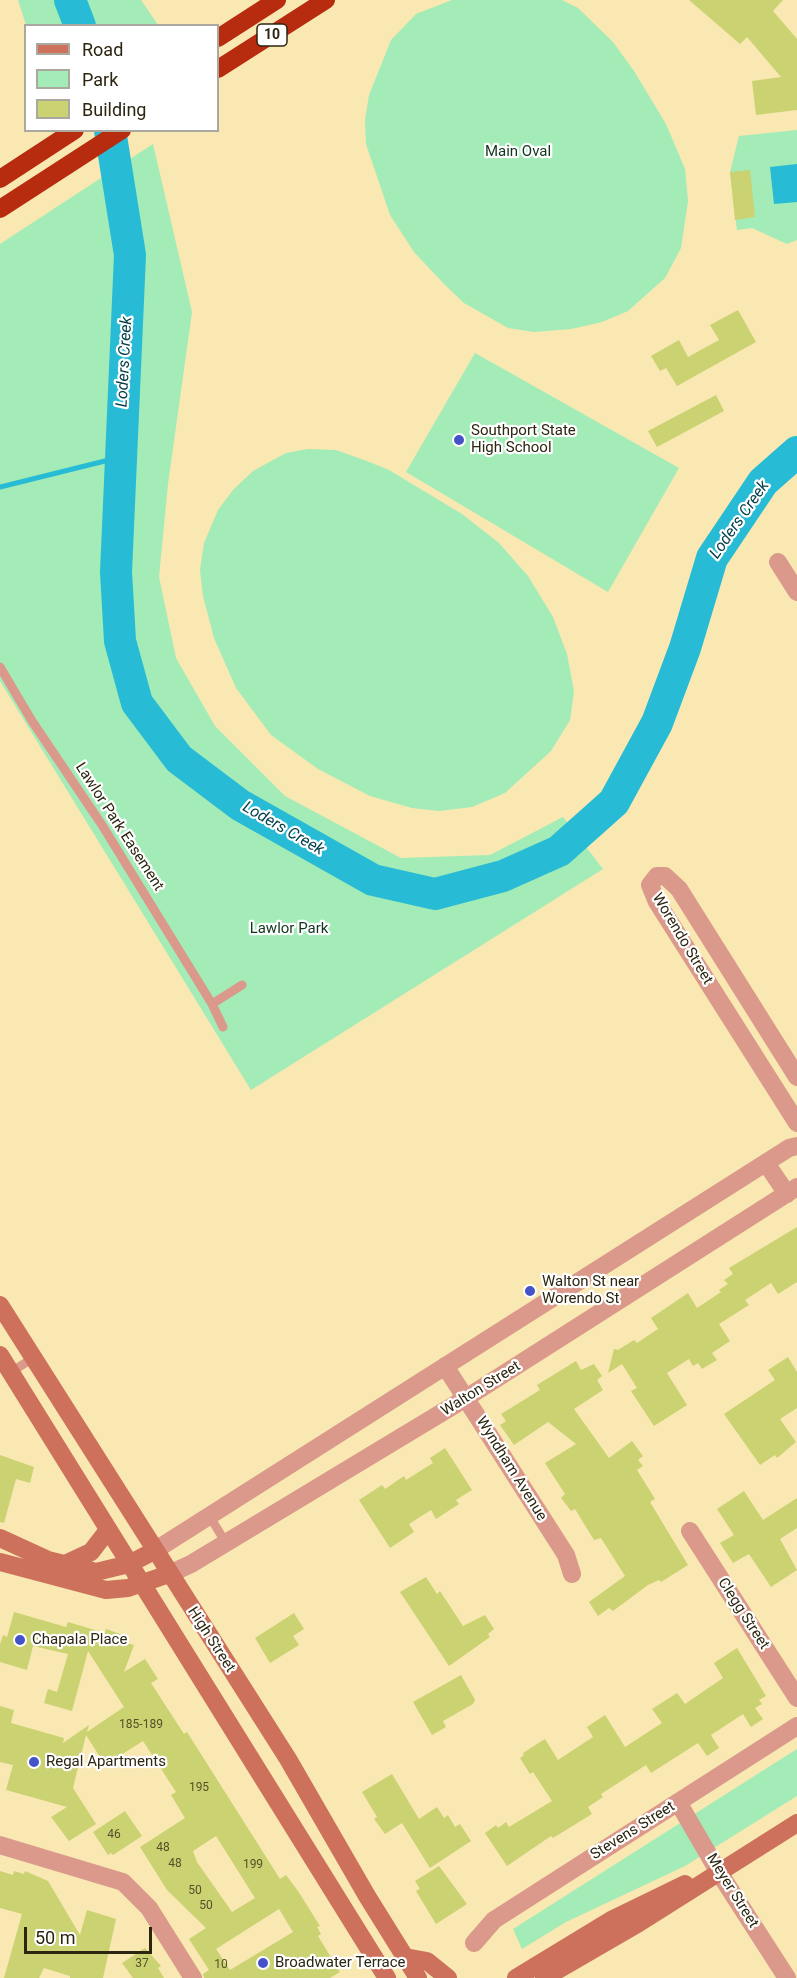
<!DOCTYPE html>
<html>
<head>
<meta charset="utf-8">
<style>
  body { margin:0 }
  #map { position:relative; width:797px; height:1978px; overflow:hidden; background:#f9e8b2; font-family:Roboto,sans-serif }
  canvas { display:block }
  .legend { position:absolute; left:24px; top:24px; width:195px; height:108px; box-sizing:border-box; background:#fff; border:2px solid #aba89f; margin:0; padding:8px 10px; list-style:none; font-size:18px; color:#2c2510 }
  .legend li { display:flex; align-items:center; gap:12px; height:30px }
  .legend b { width:30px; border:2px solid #aba89f }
  .scale { position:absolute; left:24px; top:1927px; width:128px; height:27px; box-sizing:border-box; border:3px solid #2c2510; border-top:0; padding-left:8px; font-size:18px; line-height:21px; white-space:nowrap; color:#2c2510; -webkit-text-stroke:4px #fff; paint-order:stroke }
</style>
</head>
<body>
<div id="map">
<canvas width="797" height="1978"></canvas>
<ul class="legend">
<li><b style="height:8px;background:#cd705c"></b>Road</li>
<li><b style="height:16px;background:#a3ebb7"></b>Park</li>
<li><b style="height:16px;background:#cbd272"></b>Building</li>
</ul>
<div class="scale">50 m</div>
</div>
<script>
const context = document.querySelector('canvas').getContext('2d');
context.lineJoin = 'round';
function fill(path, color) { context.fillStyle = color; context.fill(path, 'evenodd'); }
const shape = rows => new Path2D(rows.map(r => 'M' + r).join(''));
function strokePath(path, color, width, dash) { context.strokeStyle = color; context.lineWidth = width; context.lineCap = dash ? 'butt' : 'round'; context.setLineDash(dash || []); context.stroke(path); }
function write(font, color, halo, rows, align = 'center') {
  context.font = font + ' Roboto,sans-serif'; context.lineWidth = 4.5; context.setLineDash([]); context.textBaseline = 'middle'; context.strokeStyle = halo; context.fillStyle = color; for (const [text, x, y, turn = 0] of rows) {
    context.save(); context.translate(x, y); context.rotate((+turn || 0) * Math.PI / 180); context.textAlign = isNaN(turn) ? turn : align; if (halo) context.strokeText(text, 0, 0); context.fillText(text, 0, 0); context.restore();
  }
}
const green = shape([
  [18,0,141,0,158,25,26,25],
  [452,0,562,0,578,8,613,42,634,71,666,124,685,169,688,201,681,248,665,278,628,311,602,322,571,329,534,332,508,328,464,303,445,285,414,252,390,215,366,144,365,120,369,95,391,40,416,14],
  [797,130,797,240,787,244,752,228,737,230,730,172,739,136],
  [153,144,192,312,168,484,159,577,176,658,215,726,285,796,401,858,490,855,563,817,603,869,251,1090,0,681,0,244],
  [475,353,679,468,608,592,406,472],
  [308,449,336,450,364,460,389,470,462,514,499,543,528,576,553,617,567,654,574,691,570,720,551,751,505,793,472,807,439,811,412,808,370,796,318,769,271,735,236,688,214,638,203,596,200,570,204,543,218,510,233,490,253,471,286,453],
  [797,1749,797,1796,685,1866,566,1922,522,1949,513,1929]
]);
const water = shape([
  [797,164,797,202,774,204,770,167]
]);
const stream = shape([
  [0,487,121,457]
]);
const river = shape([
  [70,0,80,26],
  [110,130,130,255,116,572,120,641,137,703,179,759,240,805,373,880,435,894,503,876,559,851,614,802,657,723,685,648,712,558,763,482,797,452]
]);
const building = shape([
  [689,0,783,0,773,11,797,39,797,110,756,115,752,81,781,77,747,37,740,44],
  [750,170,755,217,735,220,730,172],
  [738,310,756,342,677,386,666,368,660,371,651,356,679,340,688,357,719,340,710,325],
  [716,395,724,411,657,447,648,431],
  [797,1227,797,1282,778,1294,771,1283,745,1300,749,1305,719,1324,730,1341,712,1353,717,1360,702,1369,698,1363,693,1366,689,1359,667,1373,687,1405,654,1426,631,1391,637,1388,622,1364,608,1373,614,1349,618,1350,634,1340,637,1343,658,1329,651,1318,688,1293,697,1308,721,1292,719,1290,728,1284,724,1280,733,1274,729,1268],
  [788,1357,797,1372,797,1408,780,1419,796,1442,777,1458,775,1455,760,1465,724,1414,775,1380,768,1370],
  [576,1361,581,1370,594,1364,602,1376,597,1380,603,1390,574,1409,609,1458,632,1441,643,1456,638,1460,643,1466,637,1470,655,1499,650,1502,688,1565,661,1582,659,1580,648,1585,613,1611,609,1608,598,1616,589,1602,625,1576,601,1538,594,1540,575,1509,571,1511,561,1498,565,1494,545,1463,576,1444,548,1422,514,1445,500,1425,506,1421,501,1414,540,1390,537,1385],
  [445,1448,472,1490,456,1500,459,1504,436,1519,431,1510,409,1524,414,1532,390,1548,359,1500,382,1485,385,1489,404,1476,406,1480,433,1463,430,1458],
  [0,1455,34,1467,30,1483,16,1479,4,1523,0,1522],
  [744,1491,763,1520,797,1498,797,1528,780,1539,797,1570,771,1587,749,1554,733,1563,720,1543,734,1535,717,1509],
  [426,1577,437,1594,440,1591,463,1626,485,1615,494,1629,488,1634,490,1637,449,1666,400,1592],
  [14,1612,66,1627,68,1622,105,1633,106,1629,126,1636,124,1642,134,1645,124,1672,145,1659,158,1679,151,1683,184,1734,187,1732,280,1879,286,1875,298,1891,320,1926,317,1927,321,1934,318,1936,340,1972,330,1978,204,1978,203,1974,209,1970,189,1939,206,1928,167,1890,140,1847,185,1818,171,1795,176,1792,143,1741,105,1765,86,1735,73,1788,96,1824,69,1841,51,1817,67,1807,6,1790,13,1765,0,1762,0,1706,14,1710,11,1723,64,1738,63,1743,89,1725,87,1732,124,1707,88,1651,72,1711,44,1703,48,1689,57,1692,68,1654,33,1646,27,1670,0,1662,0,1644,3,1635,7,1637],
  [216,1836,255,1898,232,1912,197,1862,193,1851],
  [279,1909,293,1932,230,1970,216,1949],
  [294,1613,304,1629,293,1636,299,1645,270,1663,255,1638],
  [737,1648,766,1696,759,1700,762,1704,755,1708,763,1719,751,1727,743,1714,711,1735,719,1748,707,1756,698,1743,651,1773,646,1765,601,1794,603,1797,588,1807,592,1814,553,1838,551,1836,507,1866,485,1833,496,1825,498,1828,506,1822,509,1827,552,1801,533,1772,530,1774,520,1758,524,1755,523,1753,545,1739,558,1760,593,1737,587,1727,605,1715,625,1747,662,1723,652,1709,677,1693,685,1704,723,1678,714,1663],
  [461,1675,475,1700,473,1704,443,1721,446,1727,432,1735,413,1702],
  [392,1774,419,1819,437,1807,444,1818,448,1815,455,1827,460,1824,471,1841,430,1868,402,1823,385,1834,374,1819,377,1817,362,1792],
  [125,1811,142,1836,113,1855,111,1853,108,1855,93,1832],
  [439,1866,467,1904,436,1924,416,1891,420,1889,415,1881],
  [0,1871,13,1875,14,1871,24,1874,25,1871,48,1881,80,1935,87,1910,116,1919,103,1978,70,1978,70,1976,44,1968,39,1978,4,1978,22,1914,0,1908],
  [145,1948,161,1966,158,1968,164,1978,133,1978,122,1963]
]);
const lane = shape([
  [0,667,32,721,102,825,212,1004,242,985],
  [212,1004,223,1027],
  [11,1372,33,1358],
  [210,1517,226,1543]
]);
const street = shape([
  [778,562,797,592],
  [797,1077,679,889,665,876,657,876,650,885,657,902,797,1123],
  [766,1163,787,1194],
  [445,1366,566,1555,572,1574],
  [690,1531,797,1698],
  [154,1551,789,1148,797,1146],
  [169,1574,191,1564,466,1398,797,1187],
  [678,1802,718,1871,787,1978],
  [0,1845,123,1882,149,1908,193,1978],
  [474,1943,494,1920,797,1726]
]);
const secondary = shape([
  [0,1305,288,1759,367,1896,418,1978],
  [0,1355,387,1978],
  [0,1538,48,1560,96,1572,129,1564,154,1551],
  [0,1562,106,1590,128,1588,169,1574],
  [63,1565,91,1552,108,1530],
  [405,1957,427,1961,448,1978],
  [516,1978,613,1919,685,1884],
  [544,1978,639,1923,797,1823]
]);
const highway = shape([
  [218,38,277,0],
  [218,69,326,0],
  [0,179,75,130],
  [0,209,122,130]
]);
const markers = [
  [459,440,6,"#4453c7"],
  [530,1291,6,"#4453c7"],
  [20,1640,6,"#4453c7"],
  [34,1762,6,"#4453c7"],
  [263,1963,6,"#4453c7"]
];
const numberNames = [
  ["185-189",141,1725],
  ["195",199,1788],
  ["46",114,1835],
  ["48",163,1848],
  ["48",175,1864],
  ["199",253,1865],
  ["50",195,1891],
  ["50",206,1906],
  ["37",142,1964],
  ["10",221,1965]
];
const shields = [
  [272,35,30]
];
const shieldNames = [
  ["10",272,35]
];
const parkNames = [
  ["Main Oval",518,152],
  ["Lawlor Park",289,929]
];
const poiNames = [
  ["Southport State",471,431],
  ["High School",471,448],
  ["Walton St near",542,1282],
  ["Worendo St",542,1299],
  ["Chapala Place",32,1640],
  ["Regal Apartments",46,1762],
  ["Broadwater Terrace",275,1963]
];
const streetNames = [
  ["Lawlor Park Easement",119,827,57],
  ["Worendo Street",682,939,59],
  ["Walton Street",481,1389,-32],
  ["Wyndham Avenue",511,1469,58],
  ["Clegg Street",743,1614,57],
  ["High Street",211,1640,57],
  ["Stevens Street",633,1831,-32],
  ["Meyer Street",732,1891,58]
];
const waterNames = [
  ["Loders Creek",125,362,-87],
  ["Loders Creek",740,520,-55],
  ["Loders Creek",283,829,30]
];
fill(green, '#a3ebb7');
fill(water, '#27bbd5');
strokePath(stream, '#27bbd5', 5);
strokePath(river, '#27bbd5', 32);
fill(building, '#cbd272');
strokePath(lane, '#da998b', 9);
strokePath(street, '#da998b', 18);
strokePath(secondary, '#cd705c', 18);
strokePath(highway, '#b72b0f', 18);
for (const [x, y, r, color] of markers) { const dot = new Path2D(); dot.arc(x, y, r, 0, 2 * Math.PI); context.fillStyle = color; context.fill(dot); strokePath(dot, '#fff', 2); }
write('12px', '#545028', null, numberNames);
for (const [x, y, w] of shields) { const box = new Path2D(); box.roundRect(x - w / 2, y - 11, w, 22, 4.5); context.fillStyle = '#fff'; context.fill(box); strokePath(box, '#2c2510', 1.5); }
write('bold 14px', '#2c2510', null, shieldNames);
write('15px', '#11351e', '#fff', parkNames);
write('15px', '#2c2510', '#fff', poiNames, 'left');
write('15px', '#2c2510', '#fff', streetNames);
write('italic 16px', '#003e49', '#fff', waterNames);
</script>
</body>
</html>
